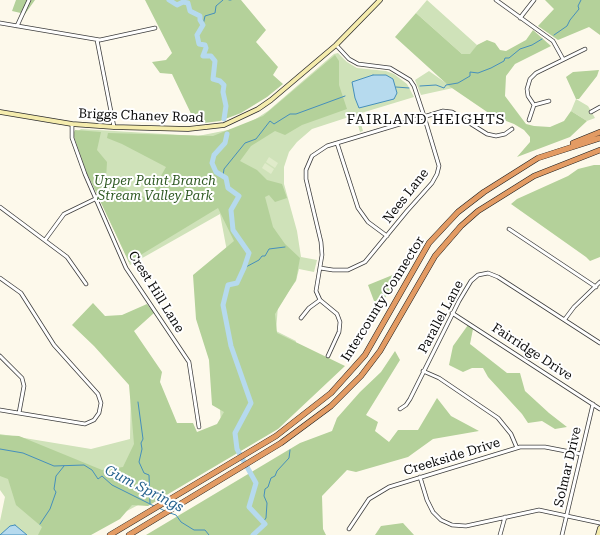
<!DOCTYPE html>
<html>
<head>
<meta charset="utf-8">
<style>
  body { margin:0 }
  canvas { display:block; background:#fdf9eb }
</style>
</head>
<body>
<canvas width="600" height="535"></canvas>
<script>
const context = document.querySelector('canvas').getContext('2d');
context.lineJoin = 'round';
function fill(path, color) { context.fillStyle = color; context.fill(path, 'evenodd'); }
const shape = rows => new Path2D(rows.map(r => 'M' + r).join(''));
function strokePath(path, color, width, dash) { context.strokeStyle = color; context.lineWidth = width; context.lineCap = dash ? 'butt' : 'round'; context.setLineDash(dash || []); context.stroke(path); }
function write(font, color, halo, rows, align = 'center') {
  context.font = font + ' "Roboto Serif",serif'; context.lineWidth = 4; context.setLineDash([]); context.textBaseline = 'middle'; context.strokeStyle = halo; context.fillStyle = color; for (const [text, x, y, turn = 0] of rows) {
    context.save(); context.translate(x, y); context.rotate((+turn || 0) * Math.PI / 180); context.textAlign = isNaN(turn) ? turn : align; if (halo) context.strokeText(text, 0, 0); context.fillText(text, 0, 0); context.restore();
  }
}
const green = shape([
  [427,0,477,45,471,54,462,54,416,13],
  [338,53,347,62,357,68,386,71,394,74,407,84,414,97,358,114,363,131,360,132,355,115,312,129,297,142,289,152,284,167,284,184,297,231,301,257,317,260,314,272,299,269,296,281,278,306,276,331,296,341,284,386,183,481,82,535,0,535,0,521,5,497,0,490,0,434,91,449,130,439,131,383,168,430,222,440,216,348,232,278,220,214,130,265,89,176,75,133,81,129,198,136,233,129,251,122,268,111,334,54],
  [429,71,453,88,421,95,415,80],
  [576,99,588,106,595,118,587,121,571,111]
]);
const forest = shape([
  [16,0,35,0,25,14,12,11],
  [145,0,241,0,266,30,256,42,278,67,273,75,283,84,267,97,241,113,220,121,196,124,172,74,160,73,152,62,166,60,172,53],
  [545,0,600,0,600,35,589,27,558,40,538,26,554,9],
  [416,13,462,54,470,54,477,45,487,40,495,43,500,50,506,51,526,40,533,30,551,46,515,64,506,76,505,96,526,124,534,126,550,127,564,121,571,111,587,121,570,137,517,157,530,142,530,137,524,130,514,124,493,116,449,86,395,37],
  [335,55,339,61,339,85,347,109,302,125,285,135,275,131,251,146,240,161,257,170,267,180,282,184,287,198,275,202,269,195,265,197,273,227,285,244,300,258,296,280,275,314,277,333,345,366,278,429,148,506,132,505,120,519,91,535,38,535,42,527,16,505,8,479,0,476,0,435,19,436,102,470,123,467,134,444,129,385,94,346,72,325,93,303,105,316,122,315,147,304,154,313,134,331,162,372,160,382,177,423,193,423,197,432,217,424,224,412,212,405,209,360,196,319,193,275,234,241,218,208,129,262,86,171,73,134,75,130,101,132,97,150,107,162,106,179,148,199,166,167,122,144,107,138,108,133,213,136,263,116],
  [599,70,597,76,579,99,576,99,566,77,573,72],
  [594,165,600,165,600,257,590,261,586,257,511,204,517,199,568,176,578,169],
  [400,272,382,303,374,301,368,285],
  [468,325,473,329,470,344,507,373,520,373,525,391,549,413,567,427,555,429,542,421,528,423,522,414,488,377,483,368,472,368,463,372,449,365,453,346],
  [395,351,400,360,366,415,378,422,375,431,389,442,398,430,418,430,437,398,451,416,479,431,433,439,408,457,356,472,347,470,322,496,323,529,326,535,146,535,300,443,332,431,337,418,360,392,381,372],
  [403,523,414,535,375,535,381,526]
]);
const pitch = shape([
  [269,157,278,163,275,168,266,162],
  [265,163,274,169,271,174,262,168]
]);
const water = shape([
  [373,75,386,75,393,79,397,93,394,99,359,108,355,98,352,82,373,75],
  [15,525,27,535,0,535,10,526,15,525]
]);
const stream = shape([
  [229,0,231,0],
  [203,25,205,16,215,13,216,6,223,0],
  [554,35,567,26,570,20,579,9,578,6,581,0],
  [420,86,436,85,444,88,446,85,458,83,470,76,470,72,478,73,491,68,504,61,505,58,509,58,520,49,532,45,542,39],
  [396,87,409,88],
  [223,176,224,169,245,143,256,139,270,121,274,124,290,114,296,114,345,96],
  [244,268,259,260,262,256,265,256,269,249,285,247],
  [138,402,143,439,141,443,142,449,139,462,144,473,149,475,150,504],
  [0,449,23,453,54,466,84,465,92,470,98,479,102,476,112,485,154,506],
  [159,508,165,511],
  [170,513,176,515,181,522,194,530,205,530,209,535],
  [263,522,266,518,267,503,264,496,265,489,268,487,271,478,275,476,277,471,289,458,290,450],
  [40,524,50,509,56,492,54,489,56,476,64,466]
]);
const river = shape([
  [169,0,177,5,183,2,188,3,190,11,200,16,200,20,203,25,197,35,199,44,205,45,206,48,203,56,211,56,215,61,213,79,220,81,224,85,223,92,226,106,224,119],
  [227,134,225,143,214,155,212,163,216,172,226,178,228,188,239,196,231,210,233,230,249,253,244,268,237,283,228,285,223,305,231,346,251,403,235,433,237,449,256,483,249,507,265,524,253,535]
]);
const minor = shape([
  [496,0,553,41,563,59],
  [520,18,534,0],
  [0,23,100,40,155,28],
  [17,26,29,0],
  [97,40,114,127],
  [534,105,549,101],
  [591,112,600,107],
  [529,120,534,105,528,96,527,89,530,79,536,73,585,49],
  [72,124,72,138,85,174,126,268,189,362,199,427],
  [337,143,358,208,368,222,387,236],
  [0,207,67,257,86,284],
  [509,229,596,287],
  [45,240,64,214,95,199],
  [320,268,333,270,348,270,365,262,407,211,432,183,437,174,439,166,424,116,414,86,410,80,390,68,358,64,349,59,336,45],
  [0,278,21,293,54,345,98,394,101,403,99,413,94,420,85,424,0,410],
  [452,313,600,409],
  [301,318,309,308,320,300],
  [565,319,574,307,600,282],
  [0,356,22,378,24,386,19,413],
  [328,356,339,332,340,322,337,314,320,300,316,291,322,255,321,242,306,179,306,170,312,156,327,146,443,111,452,112,487,134,496,136,505,134,512,129],
  [423,371,439,378,498,418,511,434,517,448],
  [400,409,406,405,410,399,459,301,471,281,478,275,488,273,498,277,600,343],
  [420,477,427,500,433,512,441,520,452,525,466,526,539,510,600,523],
  [349,529,369,499,389,487,520,447,545,447,581,454],
  [500,535,505,517],
  [562,535,593,404]
]);
const secondary = shape([
  [0,112,72,124,114,127,188,129,224,125,258,109,271,100,336,45,380,0],
  [598,535,600,528]
]);
const motorway = shape([
  [573,143,600,132],
  [110,535,276,436,331,393,365,355,429,243,458,212,484,192,538,158,600,138],
  [129,535,281,443,331,406,361,376,380,351,435,256,461,226,478,211,534,176,600,150]
]);
const streetNames = [
  ["Briggs Chaney Road",141,116,2],
  ["Nees Lane",406,196,-52],
  ["Crest Hill Lane",156,292,58],
  ["Intercounty Connector",383,299,-58],
  ["Parallel Lane",441,317,-62],
  ["Fairridge Drive",532,352,33],
  ["Creekside Drive",452,457,-17],
  ["Solmar Drive",568,467,-77]
];
const parkNames = [
  ["Upper Paint Branch",155,181],
  ["Stream Valley Park",155,196]
];
const neighbourhoodNames = [
  ["FAIRLAND HEIGHTS",426,120]
];
const waterNames = [
  ["Gum Springs",144,489,27]
];
fill(green, '#cfe2b9');
fill(forest, '#b4d19a');
fill(pitch, '#e0ebca');
fill(water, '#b6daee');
strokePath(water, '#458fbc', 1);
strokePath(stream, '#458fbc', 1);
strokePath(river, '#b6daee', 5);
strokePath(minor, '#3e3e3e', 4.5);
strokePath(secondary, '#2d2d2d', 5.5);
strokePath(motorway, '#1c1c1c', 6);
strokePath(minor, '#fff', 3);
strokePath(secondary, '#f5ecad', 4);
strokePath(motorway, '#e39b63', 5);
write('13px', '#0b0b0b', '#fff', streetNames);
write('italic 13px', '#305a24', '#fff', parkNames);
context.letterSpacing = '1px';
write('14px', '#0b0b0b', '#fff', neighbourhoodNames);
context.letterSpacing = '0px';
write('italic 14px', '#24618d', '#fff', waterNames);
</script>
</body>
</html>
